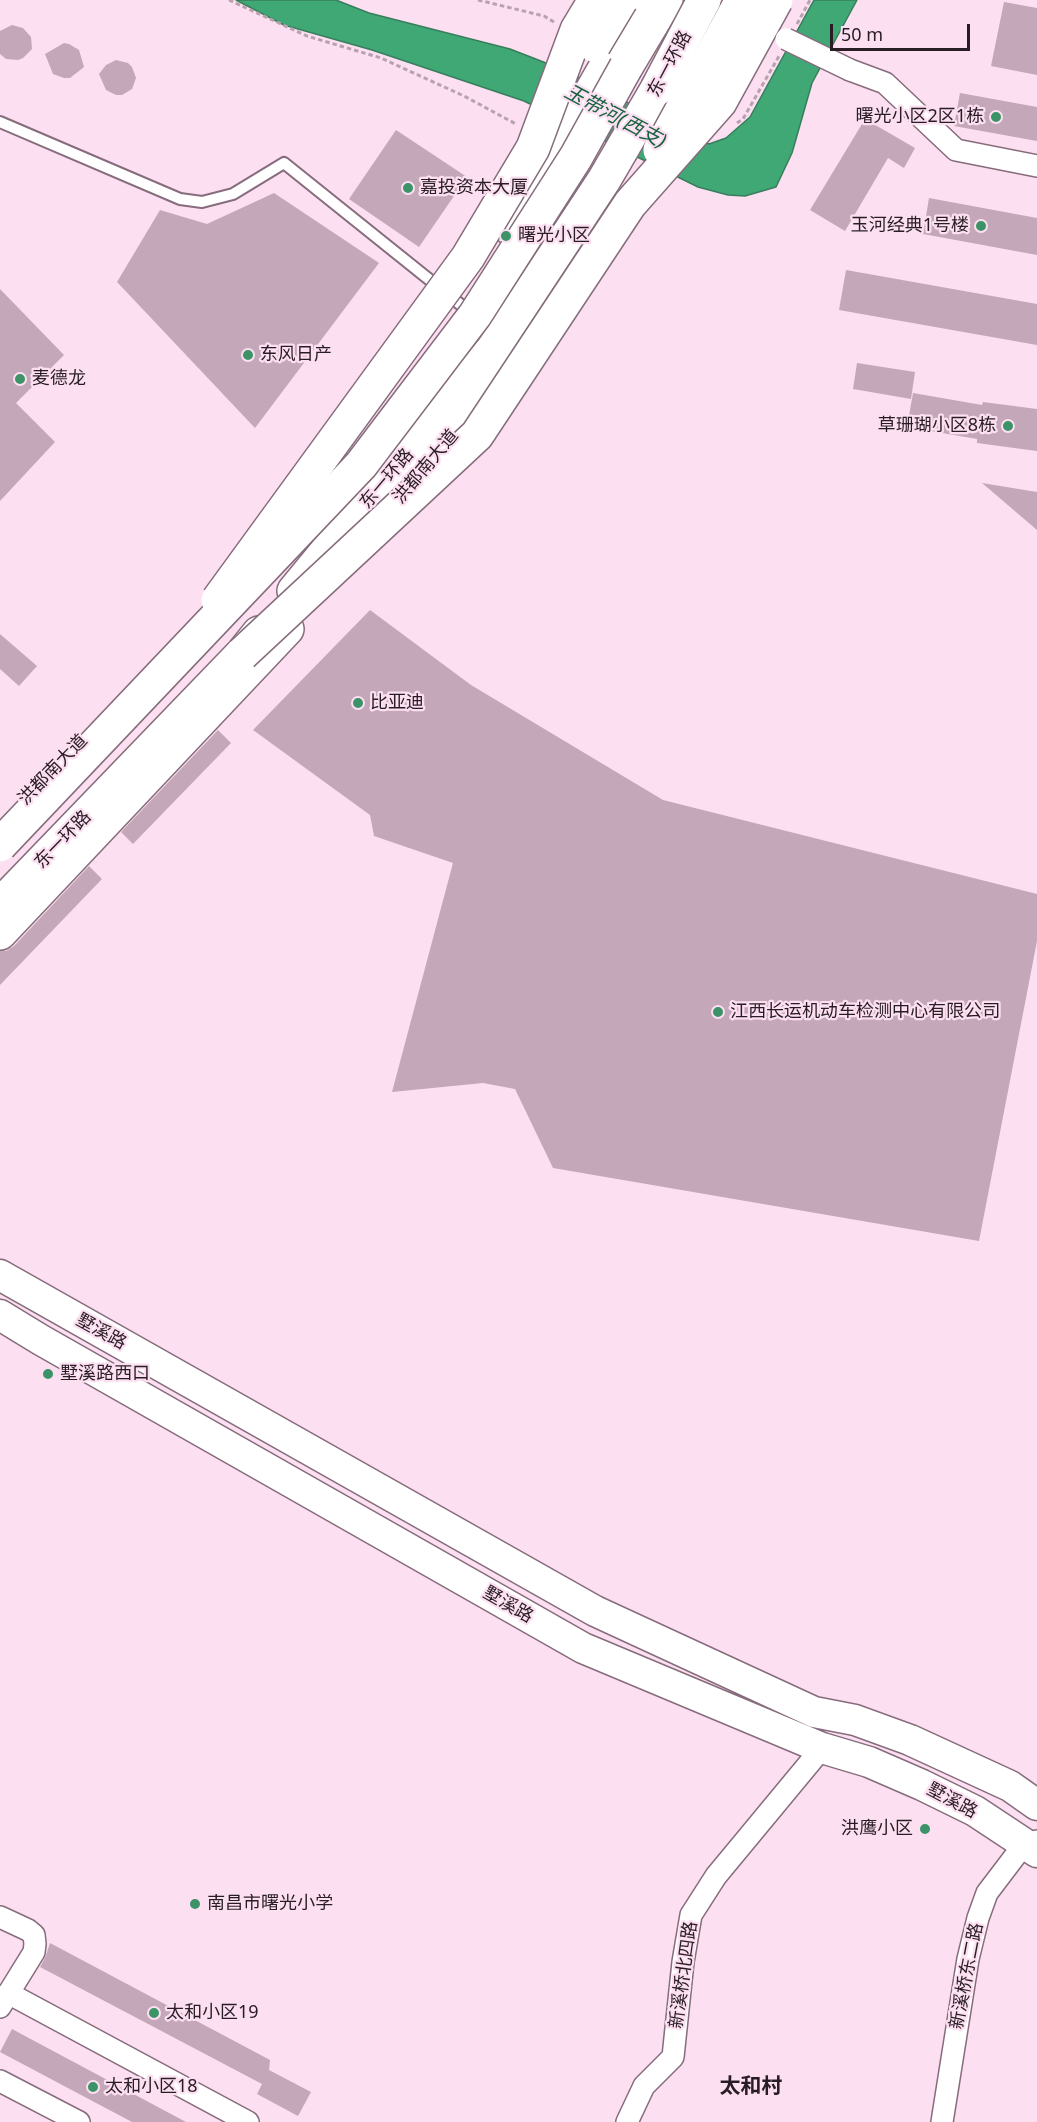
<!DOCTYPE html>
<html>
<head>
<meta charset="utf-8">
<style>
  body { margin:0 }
  #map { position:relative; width:1037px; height:2122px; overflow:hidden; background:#fcdff1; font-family:"Noto Sans",sans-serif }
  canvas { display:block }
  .scale { position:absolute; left:830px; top:24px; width:140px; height:27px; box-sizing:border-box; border:3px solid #281d24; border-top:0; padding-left:8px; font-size:18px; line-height:21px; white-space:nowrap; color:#281d24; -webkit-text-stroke:4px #fcdff1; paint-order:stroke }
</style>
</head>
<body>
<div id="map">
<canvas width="1037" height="2122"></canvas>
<div class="scale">50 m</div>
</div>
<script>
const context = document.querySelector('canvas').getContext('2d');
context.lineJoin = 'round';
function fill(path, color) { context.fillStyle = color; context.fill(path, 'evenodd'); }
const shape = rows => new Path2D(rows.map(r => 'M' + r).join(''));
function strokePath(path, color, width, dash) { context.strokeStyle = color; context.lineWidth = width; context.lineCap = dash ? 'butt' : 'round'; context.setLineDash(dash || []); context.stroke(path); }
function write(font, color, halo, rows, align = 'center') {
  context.font = font + ' "Noto Sans","Noto Sans SC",sans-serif'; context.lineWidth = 4.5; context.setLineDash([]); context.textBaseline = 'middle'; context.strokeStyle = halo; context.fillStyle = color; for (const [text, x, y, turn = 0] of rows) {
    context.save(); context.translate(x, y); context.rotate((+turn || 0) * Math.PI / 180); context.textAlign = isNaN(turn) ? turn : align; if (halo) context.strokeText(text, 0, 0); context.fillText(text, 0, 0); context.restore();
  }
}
const water = shape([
  [236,0,336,0,369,13,510,49,564,70,709,144,726,138,750,117,814,0,857,0,812,83,792,153,776,187,745,196,728,195,698,187,524,101,372,50,284,25,236,0]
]);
const building = shape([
  [1004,2,1037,8,1037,75,991,66],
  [12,25,23,28,31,37,32,49,23,58,18,60,6,59,0,54,0,31],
  [64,43,69,44,79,50,84,67,70,78,64,78,53,74,45,54],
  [116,60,128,63,132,67,136,78,132,89,122,95,116,95,106,90,99,74,106,65],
  [960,93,1037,107,1037,141,954,126],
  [865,119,915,148,904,168,888,158,845,231,810,210],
  [396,130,467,177,419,247,349,199],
  [274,193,379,263,255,428,117,282,160,210,207,224],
  [929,198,1037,218,1037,255,923,234],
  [846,270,1037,304,1037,345,839,310],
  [0,289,64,355,16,403,55,442,0,501],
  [857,363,915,372,911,399,853,389],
  [913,393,982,405,983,402,1037,409,1037,451,977,443,977,439,907,427],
  [982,483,1037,492,1037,530],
  [370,610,471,685,663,800,1037,894,1037,941,979,1241,553,1168,515,1089,483,1083,392,1092,453,863,374,836,370,815,253,730],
  [0,634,37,666,19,686,0,669],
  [218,730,231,743,133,844,121,832],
  [89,866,102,879,0,985,0,951,6,951,14,946],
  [50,1943,270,2060,269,2070,311,2092,298,2116,257,2094,262,2084,40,1967,45,1958],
  [12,2029,186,2122,132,2122,0,2052]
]);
const path = shape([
  [229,0,307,36,381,58,464,96,516,124],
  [478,0,544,16,554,22],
  [797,24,810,0],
  [737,123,743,119,779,56]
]);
const lane = shape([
  [0,122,180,199,202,202,233,194,284,163,466,309]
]);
const street = shape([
  [850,70,885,83,956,150,1037,166],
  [0,1917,28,1930,34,1935,35,1944,34,1952,0,2007],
  [8,1993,248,2122],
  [0,2081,79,2122],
  [627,2122,644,2086,673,2057,683,1962,691,1915,716,1876,822,1748],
  [942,2122,968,1959,978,1918,987,1893,1025,1843,1037,1841]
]);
const secondary = shape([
  [0,1275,595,1611,814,1712,855,1720,910,1740,1010,1786,1037,1805],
  [0,1315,41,1340,583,1648,822,1748,869,1762,922,1785,975,1811,1037,1852]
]);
const primary = shape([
  [512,230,644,0],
  [429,465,505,369],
  [0,933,287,629]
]);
const highway = shape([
  [626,67,666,0],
  [294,591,493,349,604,180,657,89],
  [0,905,242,654,259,633]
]);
const streetBridge = shape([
  [786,39,850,70]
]);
const primaryBridge = shape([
  [594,45,621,0],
  [660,150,742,0],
  [218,600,468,257,533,148,577,30,595,0],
  [242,654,477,435,630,204,720,102,776,0]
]);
const highwayBridge = shape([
  [657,89,704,0],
  [0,845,361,465,475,315,576,157,626,67]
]);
const markers = [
  [996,117,6,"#3b9367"],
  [408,188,6,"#3b9367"],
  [981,226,6,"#3b9367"],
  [506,236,6,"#3b9367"],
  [248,355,6,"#3b9367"],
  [20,379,6,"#3b9367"],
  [1008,426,6,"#3b9367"],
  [358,703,6,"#3b9367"],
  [718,1012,6,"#3b9367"],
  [48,1374,6,"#3b9367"],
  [925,1829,6,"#3b9367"],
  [195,1904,6,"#3b9367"],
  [154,2013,6,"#3b9367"],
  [93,2087,6,"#3b9367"]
];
const streetNames = [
  ["东一环路",670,64,-62],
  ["洪都南大道",426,467,-50],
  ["东一环路",387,479,-50],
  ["洪都南大道",53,770,-46],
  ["东一环路",63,840,-46],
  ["墅溪路",101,1332,29],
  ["墅溪路",508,1605,30],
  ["墅溪路",952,1801,28],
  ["新溪桥北四路",684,1975,-82],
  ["新溪桥东二路",967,1976,-79]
];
const poiNames = [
  ["曙光小区2区1栋",984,117,"right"],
  ["嘉投资本大厦",420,188],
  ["玉河经典1号楼",969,226,"right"],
  ["曙光小区",518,236],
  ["东风日产",260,355],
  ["麦德龙",32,379],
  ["草珊瑚小区8栋",996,426,"right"],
  ["比亚迪",370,703],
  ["江西长运机动车检测中心有限公司",730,1012],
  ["墅溪路西口",60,1374],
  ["洪鹰小区",913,1829,"right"],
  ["南昌市曙光小学",207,1904],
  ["太和小区19",166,2013],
  ["太和小区18",105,2087]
];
const waterNames = [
  ["玉带河(西支)",615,117,28]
];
const quarterNames = [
  ["太和村",751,2087]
];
fill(water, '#3fa875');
strokePath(water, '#387e5d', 1.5);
fill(building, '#c4a8b9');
strokePath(lane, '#866c7c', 14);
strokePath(street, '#866c7c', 24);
strokePath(secondary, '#866c7c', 33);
strokePath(primary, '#866c7c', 36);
strokePath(highway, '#866c7c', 36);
strokePath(path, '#b9a2b0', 3, [4.5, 3]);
strokePath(lane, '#fff', 10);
strokePath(street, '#fff', 21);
strokePath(secondary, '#fff', 30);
strokePath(primary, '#fff', 33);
strokePath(highway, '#fff', 33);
strokePath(streetBridge, '#866c7c', 24, []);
strokePath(primaryBridge, '#866c7c', 36, []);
strokePath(highwayBridge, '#866c7c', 36, []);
strokePath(streetBridge, '#fff', 21);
strokePath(primaryBridge, '#fff', 33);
strokePath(highwayBridge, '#fff', 33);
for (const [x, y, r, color] of markers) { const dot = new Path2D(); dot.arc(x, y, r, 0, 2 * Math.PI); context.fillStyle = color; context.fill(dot); strokePath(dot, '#fcdff1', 2); }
write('18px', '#281d24', '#fcdff1', streetNames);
write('18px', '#281d24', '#fcdff1', poiNames, 'left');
write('italic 20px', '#176340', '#fcdff1', waterNames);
write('bold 21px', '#281d24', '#fcdff1', quarterNames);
</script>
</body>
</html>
